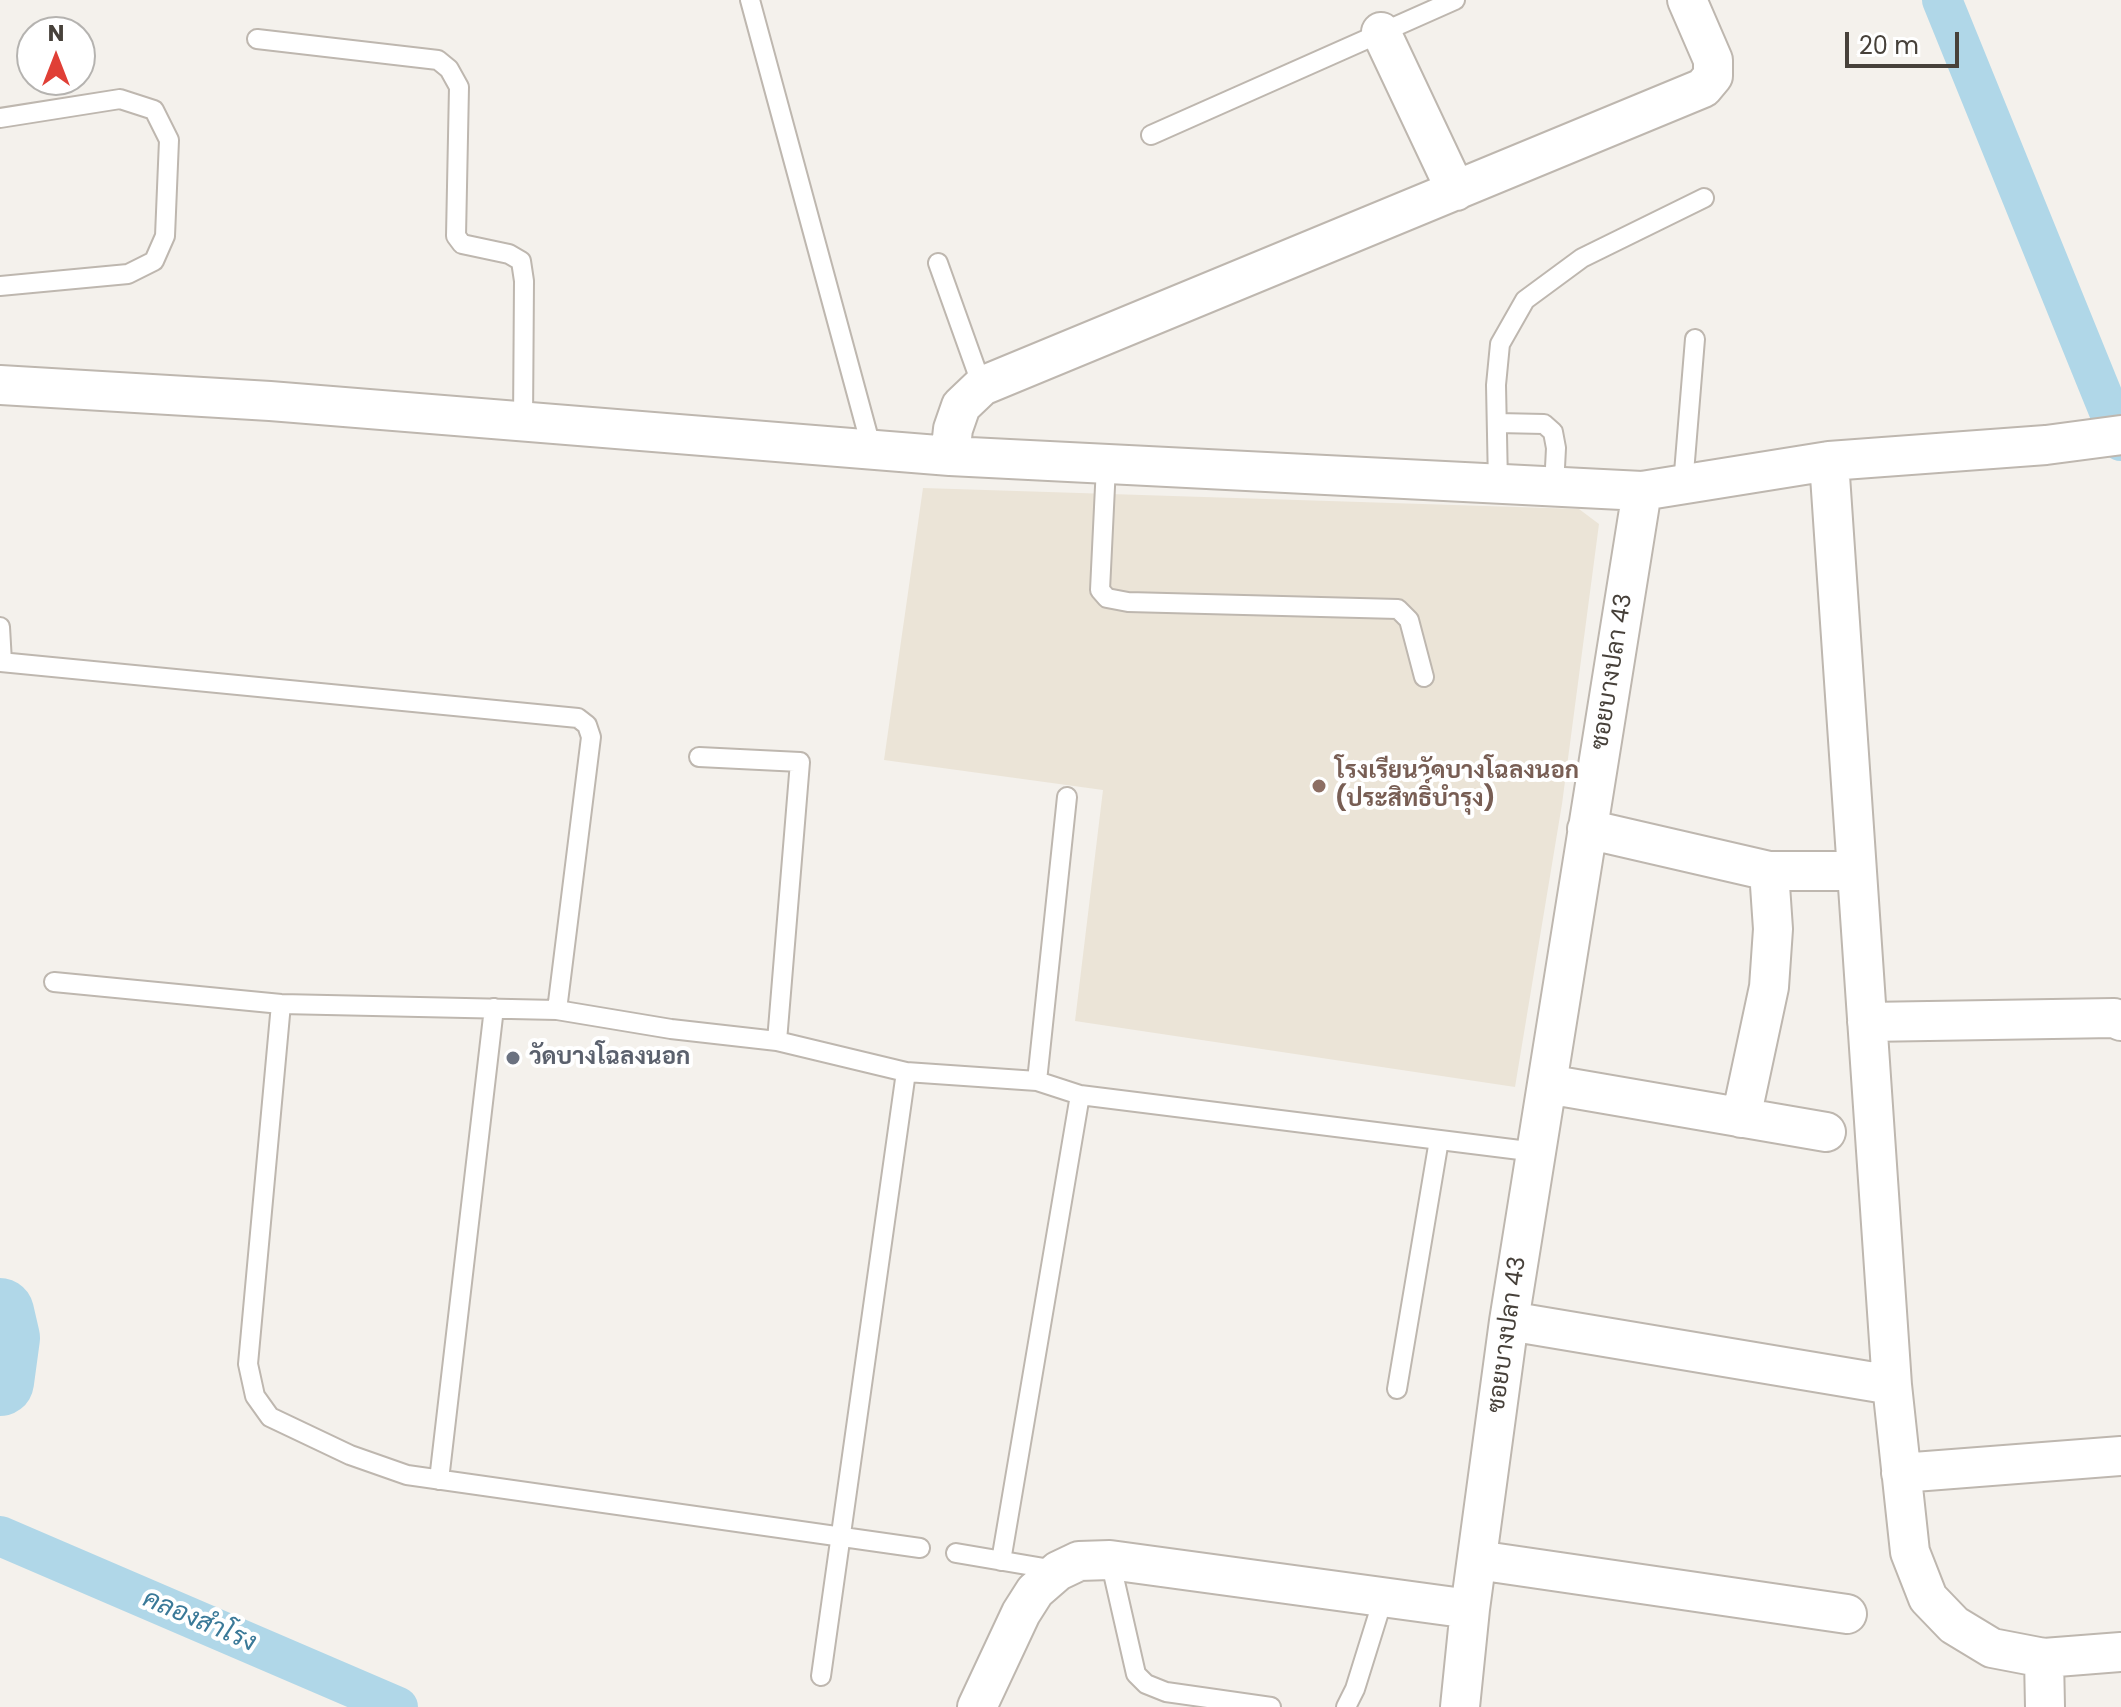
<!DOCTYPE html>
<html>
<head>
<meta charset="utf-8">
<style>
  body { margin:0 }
  #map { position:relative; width:2121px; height:1707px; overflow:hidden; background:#f4f1ec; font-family:Poppins,sans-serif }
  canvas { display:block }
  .north { position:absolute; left:16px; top:16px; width:80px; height:80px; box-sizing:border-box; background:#fff; border:2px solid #b5b3b0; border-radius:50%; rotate:0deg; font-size:22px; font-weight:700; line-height:32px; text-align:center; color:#47413a }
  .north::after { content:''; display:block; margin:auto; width:28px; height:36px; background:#e03f36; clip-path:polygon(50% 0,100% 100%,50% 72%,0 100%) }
  .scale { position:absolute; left:1845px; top:32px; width:114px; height:36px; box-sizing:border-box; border:4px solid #47413a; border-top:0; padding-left:10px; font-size:24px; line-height:28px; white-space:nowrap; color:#47413a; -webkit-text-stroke:6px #fff; paint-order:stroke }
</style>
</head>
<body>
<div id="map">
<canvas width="2121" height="1707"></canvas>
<div class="north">N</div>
<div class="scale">20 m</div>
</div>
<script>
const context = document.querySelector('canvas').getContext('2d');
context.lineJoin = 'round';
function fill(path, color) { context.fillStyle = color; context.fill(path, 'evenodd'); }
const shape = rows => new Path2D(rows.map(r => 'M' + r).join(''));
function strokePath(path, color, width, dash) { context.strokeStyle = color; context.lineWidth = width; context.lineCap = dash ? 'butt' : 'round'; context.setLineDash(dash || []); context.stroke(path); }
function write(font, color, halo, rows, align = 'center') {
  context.font = font + ' Poppins,Sarabun,sans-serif'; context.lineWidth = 8; context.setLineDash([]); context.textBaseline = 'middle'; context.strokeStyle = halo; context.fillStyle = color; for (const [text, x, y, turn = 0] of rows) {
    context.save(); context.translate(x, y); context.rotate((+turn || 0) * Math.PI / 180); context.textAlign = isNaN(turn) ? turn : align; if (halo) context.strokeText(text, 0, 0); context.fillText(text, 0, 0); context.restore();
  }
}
const education = shape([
  [923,488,1579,509,1599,524,1562,804,1515,1087,1075,1021,1103,790,884,760]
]);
const canal = shape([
  [1942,0,2121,441],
  [0,1536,398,1707]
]);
const river = shape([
  [0,1312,6,1338,0,1382]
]);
const service = shape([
  [750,0,872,450],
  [257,39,438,60,449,69,459,87,456,236,462,244,509,254,521,261,524,281,523,422],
  [0,118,120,99,154,110,169,140,165,236,154,261,128,274,0,286],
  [1151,135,1455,0],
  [938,263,982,386],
  [1498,423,1544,424,1553,432,1556,448,1554,487],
  [1106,466,1100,590,1107,598,1128,602,1398,609,1409,620,1424,677],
  [1498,484,1496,385,1500,344,1525,300,1582,258,1704,198],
  [1683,485,1695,339],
  [0,627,2,662],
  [0,662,578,718,587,725,591,737,557,1010],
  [699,757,800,762,777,1041],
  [54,982,281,1004,557,1010,671,1029,777,1041,906,1072,1037,1081,1080,1095,1536,1152],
  [281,1004,248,1364,255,1396,270,1417,350,1455,407,1475,920,1548],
  [1037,1081,1067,797],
  [1397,1389,1439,1140],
  [439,1480,494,1008],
  [956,1553,1056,1570],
  [1110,1560,1136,1674,1146,1684,1166,1692,1271,1707],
  [1001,1561,1080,1095],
  [821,1676,906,1072],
  [1346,1707,1355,1689,1384,1596]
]);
const minor = shape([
  [1381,32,1456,191],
  [0,385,270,401,950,456,1642,491,1829,461,2046,445,2121,435],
  [950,456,953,429,961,406,982,386,1703,88,1713,76,1713,60,1687,0],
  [1829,461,1892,1385,1910,1552,1928,1598,1954,1625,1992,1648,2044,1658,2121,1652],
  [1587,829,1769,871,1857,871],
  [1867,1022,2114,1018,2121,1021],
  [1547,1084,1826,1132],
  [1741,1118,1769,987,1773,929,1769,871],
  [1509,1321,1892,1385],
  [1901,1473,2121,1456],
  [1477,1560,1847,1614],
  [2044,1658,2045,1707],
  [977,1707,1021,1613,1035,1591,1058,1571,1079,1561,1110,1560,1470,1609,1509,1321,1642,491],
  [1460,1707,1470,1609]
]);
const markers = [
  [1319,786,8,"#8d6e63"],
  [513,1058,8,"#6b7280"]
];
const streetNames = [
  ["ซอยบางปลา 43",1613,672,-81],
  ["ซอยบางปลา 43",1508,1335,-82]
];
const educationNames = [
  ["โรงเรียนวัดบางโฉลงนอก",1335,772],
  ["(ประสิทธิ์บำรุง)",1335,800]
];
const worshipNames = [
  ["วัดบางโฉลงนอก",529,1058]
];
const waterNames = [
  ["คลองสำโรง",199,1622,23]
];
fill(education, '#ebe4d7');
strokePath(canal, '#b0d7e8', 40);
strokePath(river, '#b0d7e8', 68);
strokePath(service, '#beb7af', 22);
strokePath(minor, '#beb7af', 42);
strokePath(service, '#fff', 18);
strokePath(minor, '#fff', 38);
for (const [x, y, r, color] of markers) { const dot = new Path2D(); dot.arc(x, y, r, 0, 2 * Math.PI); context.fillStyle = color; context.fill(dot); strokePath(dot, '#fff', 3); }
write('24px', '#47413a', '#fff', streetNames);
write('bold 24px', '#785e54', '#fff', educationNames, 'left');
write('bold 24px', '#5b616d', '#fff', worshipNames, 'left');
write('italic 26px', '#3a7998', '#fff', waterNames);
</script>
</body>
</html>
